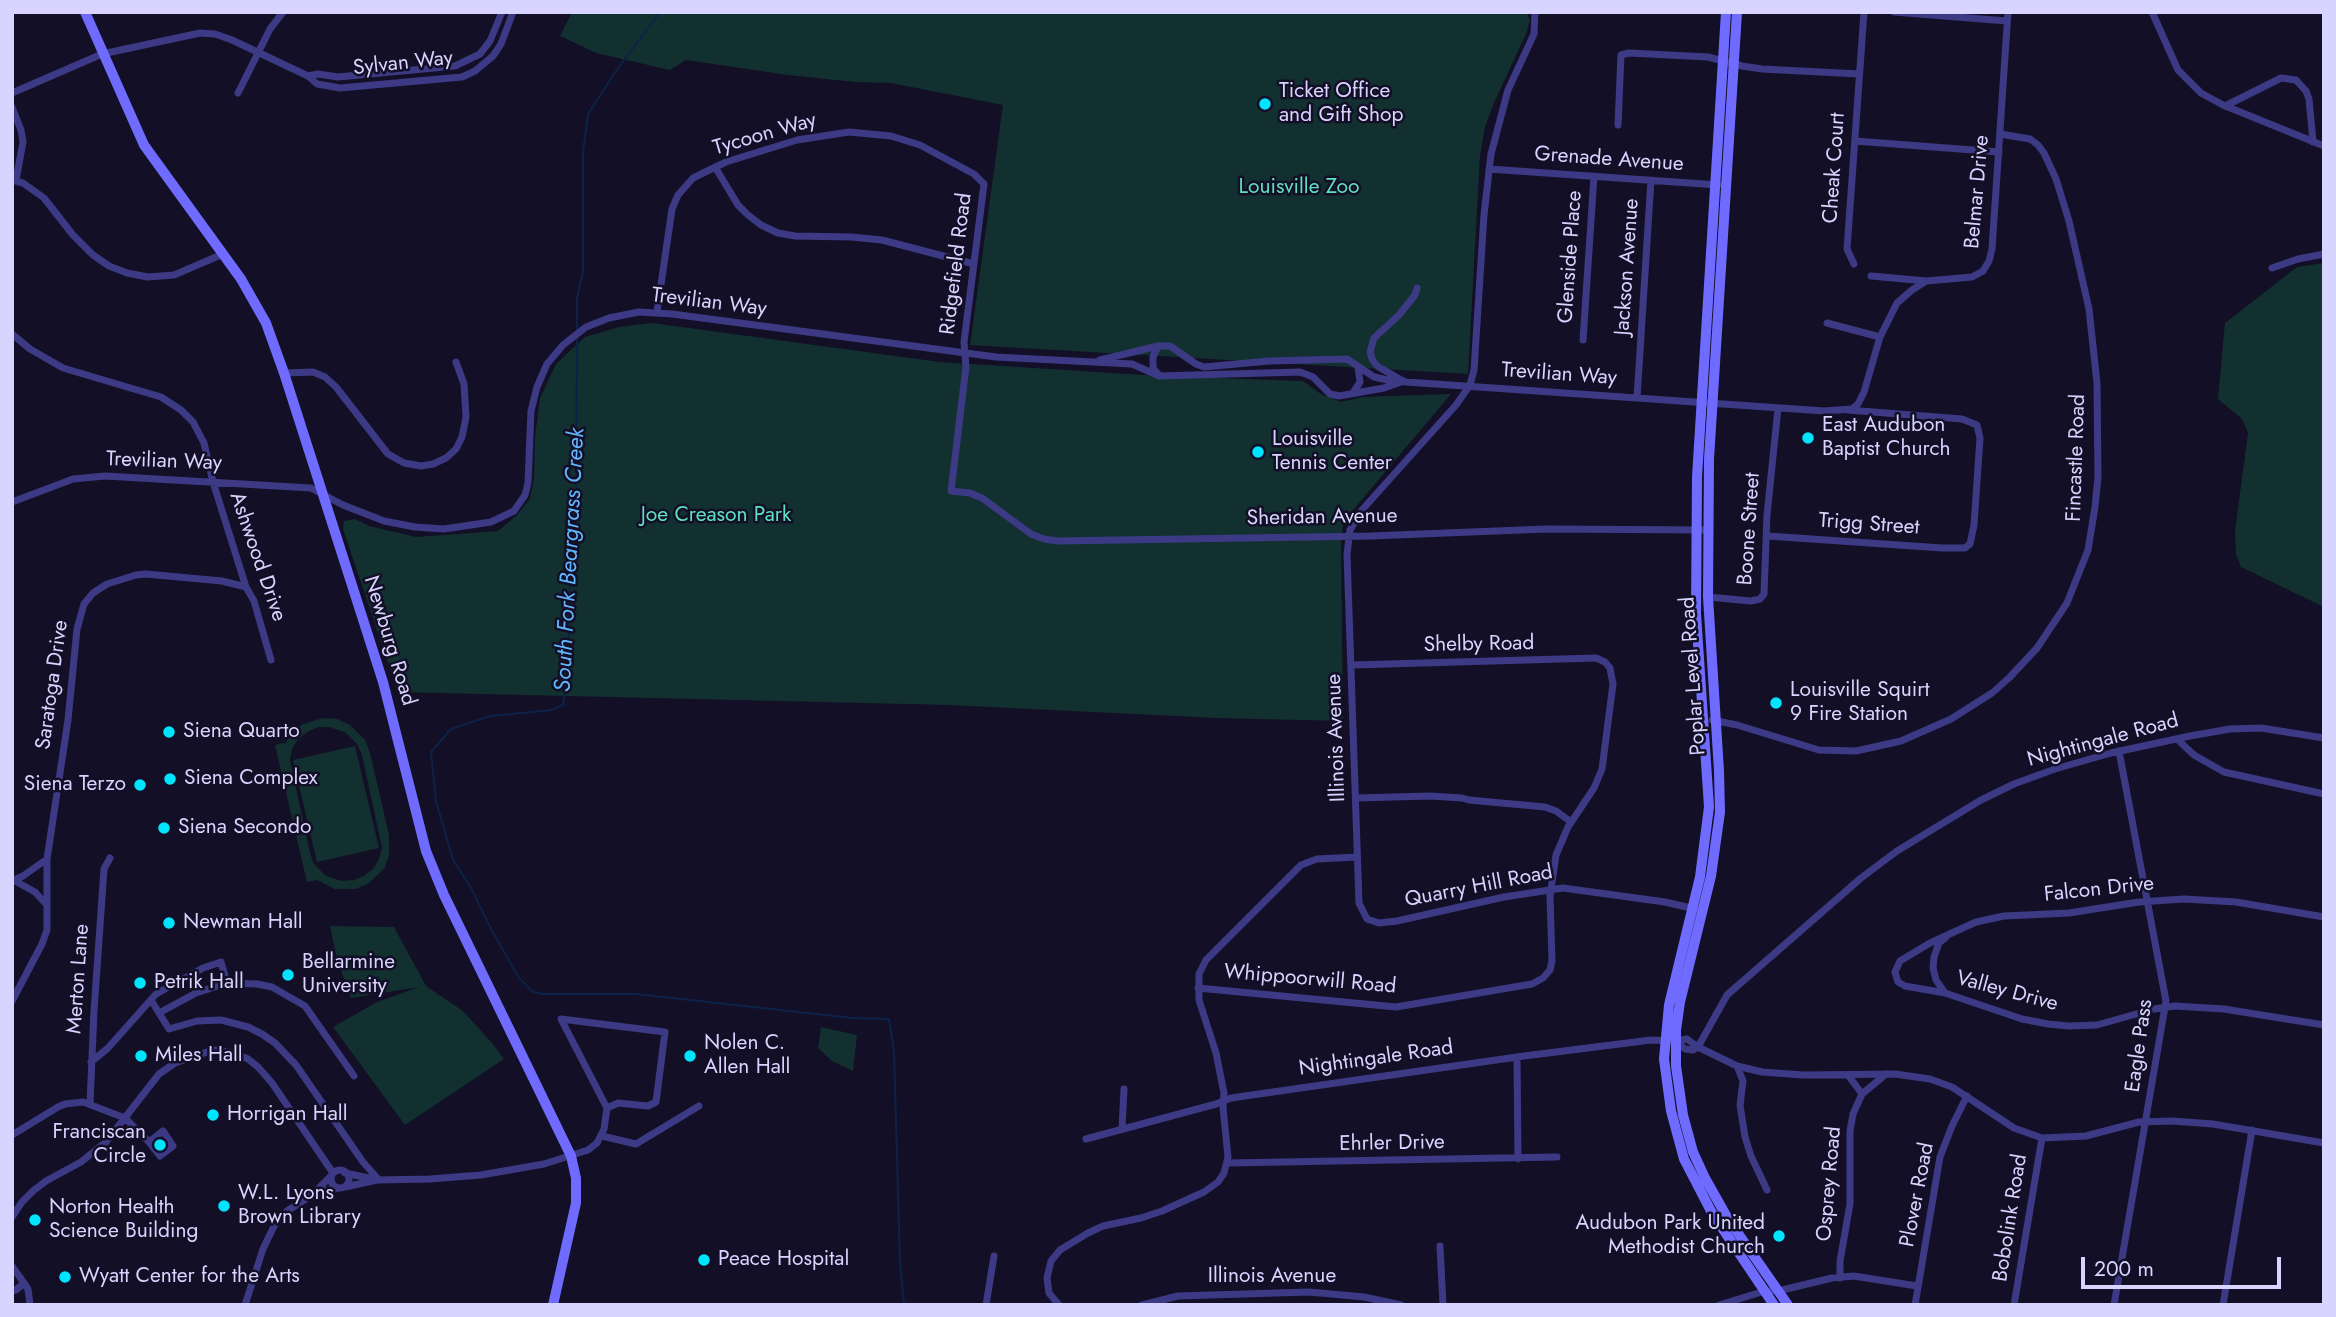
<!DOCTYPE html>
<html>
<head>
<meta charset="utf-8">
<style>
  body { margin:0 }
  #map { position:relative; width:2336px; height:1317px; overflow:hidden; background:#130f26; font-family:Jost,sans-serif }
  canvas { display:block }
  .frame { position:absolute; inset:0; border:14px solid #d9d4ff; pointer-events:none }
  .scale { position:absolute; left:2081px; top:1257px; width:200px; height:32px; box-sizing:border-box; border:4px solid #d9d4ff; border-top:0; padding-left:9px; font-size:21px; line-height:24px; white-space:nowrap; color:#d9d4ff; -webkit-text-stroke:5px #130f26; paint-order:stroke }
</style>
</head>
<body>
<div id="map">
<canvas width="2336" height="1317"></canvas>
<div class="frame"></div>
<div class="scale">200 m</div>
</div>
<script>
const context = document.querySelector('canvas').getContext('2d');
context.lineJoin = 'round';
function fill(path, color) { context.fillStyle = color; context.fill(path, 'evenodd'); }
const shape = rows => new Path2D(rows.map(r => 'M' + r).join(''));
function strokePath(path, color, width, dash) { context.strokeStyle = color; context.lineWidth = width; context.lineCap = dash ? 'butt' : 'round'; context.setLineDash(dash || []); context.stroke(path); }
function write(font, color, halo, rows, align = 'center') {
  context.font = font + ' Jost,sans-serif'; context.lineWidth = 5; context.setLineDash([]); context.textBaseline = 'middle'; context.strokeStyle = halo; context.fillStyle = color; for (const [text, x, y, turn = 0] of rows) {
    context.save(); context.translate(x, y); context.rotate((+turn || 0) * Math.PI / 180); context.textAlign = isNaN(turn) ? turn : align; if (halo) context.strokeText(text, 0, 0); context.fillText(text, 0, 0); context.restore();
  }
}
const green = shape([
  [572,12,1526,12,1530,20,1526,34,1493,105,1485,127,1480,156,1468,374,970,345,1003,105,891,83,855,82,788,75,686,60,670,70,596,53,560,36],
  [2324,263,2324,607,2241,567,2236,554,2235,531,2248,433,2242,419,2218,399,2225,323,2297,267],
  [652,323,940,362,1159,376,1303,381,1321,394,1341,402,1362,397,1451,394,1343,522,1341,547,1343,721,1217,718,949,705,398,692,343,529,344,521,355,519,369,526,416,537,498,531,516,516,530,499,534,478,535,437,540,398,556,364,585,337,619,327],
  [323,718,337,719,350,725,365,740,370,753,389,835,389,856,384,869,369,883,356,889,335,889,317,880,307,882,275,745,284,743,285,744,292,733,303,724],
  [318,727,329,727,345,732,357,744,362,755,382,848,379,859,373,869,364,876,354,880,342,881,326,876,314,864,310,853,290,760,292,749,298,739,307,732],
  [355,746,379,848,317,862,293,760],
  [330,926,394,927,426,986,463,1011,493,1044,504,1059,405,1125,333,1027,377,1002,419,987,351,998,337,959],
  [821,1027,857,1035,853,1071,832,1061,818,1048]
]);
const stream = shape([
  [577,331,577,299,583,271,583,152,588,114,616,71,660,12],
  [577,340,576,489,570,587,568,669,563,705,552,710,490,716,451,729,431,752,436,801,453,860,471,888,491,929,519,978,533,992,544,994,636,994,852,1018,889,1019,894,1052,900,1262,904,1305]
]);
const minor = shape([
  [1535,12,1534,34,1508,90,1491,154,1484,215,1474,370,1470,385,1456,405,1362,510,1350,530,1347,554,1359,903,1367,919,1379,923,1397,921,1504,897,1563,888,1665,902,1695,909],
  [1894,12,2007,21],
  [2152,12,2178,70,2201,93,2223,105,2324,146],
  [308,76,318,74,338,77,455,66,480,54,490,41,502,12],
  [12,93,102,54,200,33,215,34,232,40,308,76,317,84,329,86,340,88,462,77,475,71,493,56,501,44,513,12],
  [238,93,270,29,283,12],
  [2225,106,2281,78,2296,80,2306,91,2309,99,2313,142],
  [12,107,21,130,23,142,16,180],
  [1618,125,1621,55,1629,53,1708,57,1742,66,1762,69,1859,74],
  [1855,141,1999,152],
  [715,167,738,205,748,215,761,225,778,233,795,236,851,237,882,240,974,264],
  [1489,169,1718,185],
  [12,180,23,183,44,198,73,235,93,255,109,266,127,273,148,277,174,275,223,254],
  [1854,264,1847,249,1864,12],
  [2272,268,2298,259,2324,254],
  [1871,276,1926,281],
  [657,312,672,209,678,195,693,178,726,162,797,140,849,132,891,136,920,145,974,174,984,184,964,342,966,367,951,491,970,493,982,498,1031,534,1044,539,1057,541,1371,536,1546,529,1707,530],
  [1827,323,1880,337],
  [12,334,30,349,63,368,161,397,181,410,193,422,204,443,213,482,246,587,254,601,271,660],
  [1583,340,1594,176],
  [1100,360,1158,346,1170,346,1196,364,1204,367,1269,361,1347,359,1374,377,1392,381,1824,411,1852,409,1858,404,1864,392,1880,337,1897,303,1912,290,1926,281,1972,277,1983,271,1989,261,1992,249,2008,12],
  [284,373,313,372,325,377,336,387,388,454,404,463,421,466,433,464,446,458,456,449,462,437,466,417,464,384,456,362],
  [1158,374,1153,368,1153,357,1158,346],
  [1403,381,1377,366,1372,359,1370,352,1374,338,1399,315,1415,295,1417,288],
  [1353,393,1360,382,1358,367],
  [1637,398,1651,180],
  [12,502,73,479,105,476,311,488,343,505,384,521,415,527,444,529,491,522,514,511,525,495,528,483,531,411,537,387,547,364,563,345,586,327,609,318,639,312,672,314,996,357,1132,364,1159,376,1300,372,1313,377,1330,394,1339,396,1384,388,1404,381],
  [1768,536,1942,548,1965,548,1970,544,1974,525,1980,438,1977,425,1962,419,1848,410],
  [1708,597,1751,601,1760,599,1764,594,1767,515,1778,408],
  [1712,720,1737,725,1819,750,1856,751,1901,741,1951,719,1992,693,2009,678,2037,648,2067,603,2088,550,2095,507,2098,477,2097,383,2089,309,2069,221,2056,179,2044,153,2038,145,2030,139,2000,134],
  [2177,739,2194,755,2224,772,2324,794],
  [1356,798,1430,796,1462,798,1469,800,1545,807,1556,811,1571,822],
  [12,881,23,876,47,859],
  [15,881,35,892,45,903],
  [2324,917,2236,902,2184,899,2139,902,2069,913,2004,916,1976,922,1930,943,1900,961,1895,972,1898,982,1905,986,1945,993,2022,1019,2048,1024,2069,1026,2097,1025,2154,1009,2175,1006,2224,1009,2324,1025],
  [1198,988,1396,1007,1532,984,1543,978,1550,970,1552,961,1550,896,1556,855,1568,827,1594,788,1602,769,1613,684,1610,668,1605,662,1596,658,1353,665],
  [1945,993,1936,980,1933,968,1934,957,1939,943,1946,937],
  [151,1000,169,1029,197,1021,221,1020,248,1027,262,1034,275,1043,296,1065,363,1162,378,1179],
  [12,1001,42,944,47,930,47,859,68,720,77,629,84,604,93,593,107,584,136,575,146,574,222,581,246,587],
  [159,1013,196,993,227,983,257,984,272,987,305,1006,354,1076],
  [1676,1041,1685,1049,1693,1050,1698,1047],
  [1698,1047,1727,995,1861,878,1897,851,1981,800,2014,784,2055,769,2111,753,2190,736,2230,729,2261,728,2324,738],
  [1517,1057,1518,1159],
  [91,1062,108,1048,156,994,203,968,221,962,227,983],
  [1737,1066,1743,1081,1740,1105,1745,1137,1751,1156,1767,1190],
  [1848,1075,1862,1094],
  [90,1104,94,1011,104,869,110,858],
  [1122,1129,1124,1089],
  [12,1135,58,1107,65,1104,83,1102,125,1118,149,1142,163,1131,173,1146,160,1156,149,1142],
  [602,1136,636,1144,699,1106],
  [1086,1139,1216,1104,1231,1098,1524,1056,1651,1040,1676,1041,1687,1039,1698,1047,1737,1066,1762,1072,1803,1075,1895,1074,1930,1079,1952,1087,2014,1128,2042,1138,2086,1136,2139,1122,2172,1121,2213,1124,2324,1143],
  [1227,1163,1557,1157],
  '331 1179a9 9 0 1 1 18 0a9 9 0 1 1-18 0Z',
  [345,1173,378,1180,430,1179,481,1175,544,1164,588,1150,597,1143,604,1129,607,1108,618,1103,648,1106,656,1102,665,1032,561,1019,607,1108],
  [345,1187,377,1180],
  [313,1194,338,1188],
  [12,1217,22,1202,33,1191,46,1181,81,1162,106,1142,159,1074,175,1063,213,1050,234,1053,248,1059,258,1067,272,1083,333,1173],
  [1440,1246,1443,1305],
  [12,1266,24,1283,16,1290,12,1291],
  [1840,1278,1840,1261,1850,1204,1850,1131,1853,1114,1862,1094,1886,1074],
  [24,1283,28,1289,30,1305],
  [245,1305,263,1249,274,1226,287,1211,312,1195,332,1175],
  [986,1305,994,1256],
  [1059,1305,1049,1293,1047,1278,1051,1261,1060,1250,1088,1233,1103,1226,1141,1218,1162,1211,1204,1192,1218,1182,1224,1173,1228,1157,1223,1107,1224,1093,1216,1053,1199,1000,1199,974,1206,960,1301,865,1317,859,1357,857],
  [1142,1305,1178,1296,1309,1292,1364,1297,1401,1305],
  [1719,1305,1765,1291,1778,1291,1832,1278,1854,1276,1917,1286],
  [1915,1305,1940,1157,1952,1126,1967,1096],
  [2014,1305,2042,1138],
  [2114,1305,2166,1001,2119,751],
  [2223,1305,2252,1130]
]);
const secondary = shape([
  [85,12,144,145,241,279,266,323,284,373,383,682,426,851,444,895,571,1156,576,1178,576,1203,553,1305],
  [1726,12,1697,477,1696,614,1709,807,1700,877,1669,1005,1664,1059,1671,1111,1684,1159,1712,1213,1774,1305],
  [1737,12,1709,459,1708,597,1719,771,1720,812,1711,876,1680,1002,1676,1030,1676,1066,1683,1115,1693,1152,1705,1178,1728,1219,1788,1305]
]);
const markers = [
  [1265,104,7,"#00e5ff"],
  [1808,438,7,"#00e5ff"],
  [1258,452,7,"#00e5ff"],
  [1776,703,7,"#00e5ff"],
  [169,732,7,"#00e5ff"],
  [170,779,7,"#00e5ff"],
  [140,785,7,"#00e5ff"],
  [164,828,7,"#00e5ff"],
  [169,923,7,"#00e5ff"],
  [288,975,7,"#00e5ff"],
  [140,983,7,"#00e5ff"],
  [141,1056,7,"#00e5ff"],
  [690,1056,7,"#00e5ff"],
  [213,1115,7,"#00e5ff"],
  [160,1145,7,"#00e5ff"],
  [224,1206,7,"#00e5ff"],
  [35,1220,7,"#00e5ff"],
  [1779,1236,7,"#00e5ff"],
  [704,1260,7,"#00e5ff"],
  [65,1277,7,"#00e5ff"]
];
const streetNames = [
  ["Sylvan Way",403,64,-6],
  ["Tycoon Way",765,135,-16],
  ["Grenade Avenue",1609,160,4],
  ["Cheak Court",1835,168,-86],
  ["Belmar Drive",1978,192,-85],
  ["Glenside Place",1571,257,-86],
  ["Ridgefield Road",957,264,-83],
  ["Jackson Avenue",1628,267,-86],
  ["Trevilian Way",709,303,7],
  ["Trevilian Way",1559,375,4],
  ["Fincastle Road",2077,458,-88],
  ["Trevilian Way",164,462,2],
  ["Sheridan Avenue",1322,518,-1],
  ["Trigg Street",1869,525,4],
  ["Boone Street",1750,529,-86],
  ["Ashwood Drive",257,557,71],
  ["Newburg Road",389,641,73],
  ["Shelby Road",1479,645,-1],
  ["Poplar Level Road",1694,676,-94],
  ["Saratoga Drive",53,685,-82],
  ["Illinois Avenue",1337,738,-92],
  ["Nightingale Road",2103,741,-15],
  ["Quarry Hill Road",1479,887,-11],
  ["Falcon Drive",2099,890,-6],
  ["Merton Lane",79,979,-86],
  ["Whippoorwill Road",1310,980,5],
  ["Valley Drive",2007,992,15],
  ["Eagle Pass",2140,1046,-82],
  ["Nightingale Road",1376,1059,-8],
  ["Ehrler Drive",1392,1144,-1],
  ["Osprey Road",1830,1184,-85],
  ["Plover Road",1918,1195,-79],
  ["Bobolink Road",2011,1218,-81],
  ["Illinois Avenue",1272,1277]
];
const poiNames = [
  ["Ticket Office",1279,92],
  ["and Gift Shop",1279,116],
  ["East Audubon",1822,426],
  ["Baptist Church",1822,450],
  ["Louisville",1272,440],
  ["Tennis Center",1272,464],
  ["Louisville Squirt",1790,691],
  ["9 Fire Station",1790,715],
  ["Siena Quarto",183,732],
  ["Siena Complex",184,779],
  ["Siena Terzo",126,785,"right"],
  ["Siena Secondo",178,828],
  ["Newman Hall",183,923],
  ["Bellarmine",302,963],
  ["University",302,987],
  ["Petrik Hall",154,983],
  ["Nolen C.",704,1044],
  ["Allen Hall",704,1068],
  ["Miles Hall",155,1056],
  ["Horrigan Hall",227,1115],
  ["Franciscan",146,1133,"right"],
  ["Circle",146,1157,"right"],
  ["W.L. Lyons",238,1194],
  ["Brown Library",238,1218],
  ["Norton Health",49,1208],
  ["Science Building",49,1232],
  ["Audubon Park United",1765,1224,"right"],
  ["Methodist Church",1765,1248,"right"],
  ["Peace Hospital",718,1260],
  ["Wyatt Center for the Arts",79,1277]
];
const parkNames = [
  ["Louisville Zoo",1299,188],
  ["Joe Creason Park",716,516]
];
const waterNames = [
  ["South Fork Beargrass Creek",571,560,-87]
];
fill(green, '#12302f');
strokePath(stream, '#0c2248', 2);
strokePath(minor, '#3d3a85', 7);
strokePath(secondary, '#6f6bff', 10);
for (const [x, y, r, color] of markers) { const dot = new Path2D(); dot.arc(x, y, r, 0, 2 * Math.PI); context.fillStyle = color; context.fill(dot); strokePath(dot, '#130f26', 2.5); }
write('21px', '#d9d4ff', '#130f26', streetNames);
write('21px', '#d9d4ff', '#130f26', poiNames, 'left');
write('21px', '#5fe0c0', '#130f26', parkNames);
write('italic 23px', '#62b6ff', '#130f26', waterNames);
</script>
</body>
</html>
